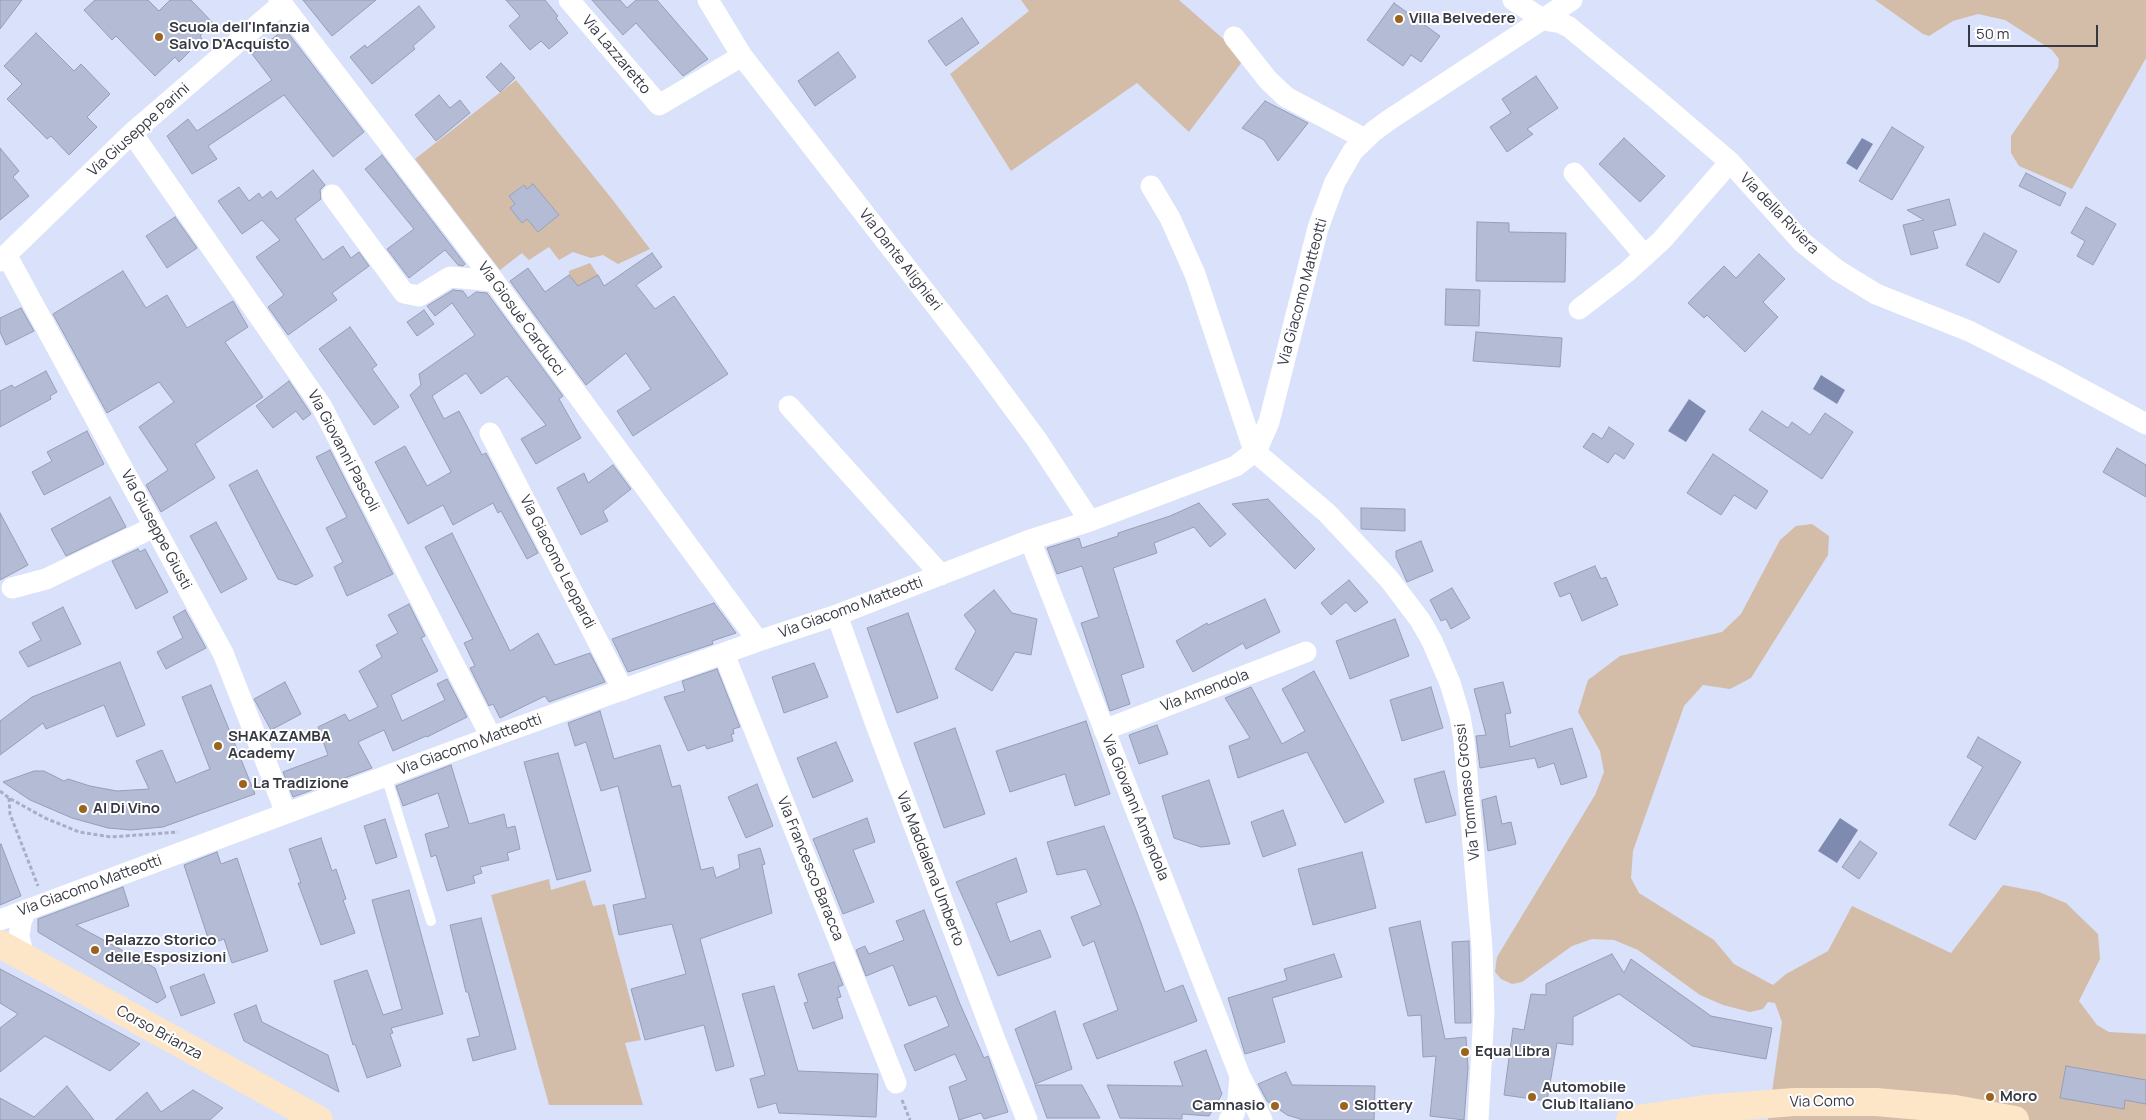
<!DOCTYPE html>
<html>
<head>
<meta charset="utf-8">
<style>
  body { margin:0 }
  #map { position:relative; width:2146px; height:1120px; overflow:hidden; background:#d9e1fb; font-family:Manrope,sans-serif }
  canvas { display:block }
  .scale { position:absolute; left:1968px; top:25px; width:130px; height:22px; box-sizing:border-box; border:2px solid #363944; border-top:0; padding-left:6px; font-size:15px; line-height:18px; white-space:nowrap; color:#363944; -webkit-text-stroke:4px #fff; paint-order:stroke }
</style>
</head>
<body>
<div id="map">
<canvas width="2146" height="1120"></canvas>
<div class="scale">50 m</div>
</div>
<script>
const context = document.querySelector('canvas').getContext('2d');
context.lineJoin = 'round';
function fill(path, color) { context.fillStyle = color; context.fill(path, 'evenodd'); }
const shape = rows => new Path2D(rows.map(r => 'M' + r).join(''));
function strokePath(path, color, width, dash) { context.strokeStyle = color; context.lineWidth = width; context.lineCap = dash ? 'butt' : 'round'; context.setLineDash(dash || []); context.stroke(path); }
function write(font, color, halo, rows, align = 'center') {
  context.font = font + ' Manrope,sans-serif'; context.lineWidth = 4; context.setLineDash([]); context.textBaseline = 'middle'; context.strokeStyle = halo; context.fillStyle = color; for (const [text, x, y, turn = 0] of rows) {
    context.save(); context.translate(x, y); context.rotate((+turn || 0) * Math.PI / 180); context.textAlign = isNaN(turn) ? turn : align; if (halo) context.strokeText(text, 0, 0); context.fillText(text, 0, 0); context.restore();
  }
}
const green = shape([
  [1021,0,1179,0,1245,58,1189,132,1137,83,1011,171,950,74,1029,11],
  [1875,0,2146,0,2146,58,2072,189,2019,166,2011,153,2011,136,2058,68,2059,59,2052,50,2005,20,1978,14,1953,21,1929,36,1923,34],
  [516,80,612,199,650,249,618,264,603,255,591,258,573,252,559,260,549,247,529,260,522,253,500,270,415,159],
  [533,184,559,215,538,232,527,219,522,223,510,208,515,204,509,196,523,185,527,189],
  [590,263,598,275,588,301,569,275,569,271],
  [1812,524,1829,536,1828,555,1751,678,1730,689,1703,685,1684,706,1633,851,1631,878,1639,893,1714,940,1734,964,1773,985,1786,974,1828,951,1852,906,1951,953,2003,885,2039,892,2066,903,2098,934,2100,959,2079,1001,2097,1025,2109,1032,2146,1034,2146,1120,1768,1120,1782,1022,1775,1003,1768,1002,1763,1009,1750,1012,1723,1005,1700,995,1638,950,1614,940,1592,939,1572,946,1522,982,1512,984,1501,979,1495,972,1497,957,1595,795,1604,772,1600,751,1578,712,1588,680,1620,656,1722,632,1741,614,1780,540,1796,526],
  [549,879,551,890,585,880,593,906,605,904,641,1040,625,1043,643,1105,549,1105,491,895]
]);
const water = shape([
  [1862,138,1873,144,1857,170,1846,163],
  [1821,375,1845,390,1837,404,1813,389],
  [1689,399,1706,411,1686,442,1668,431],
  [1840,818,1858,830,1837,863,1818,851]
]);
const building = shape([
  [0,0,22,0,0,29,0,0],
  [95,0,148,0,159,11,170,0,191,0,213,23,200,36,202,39,179,62,175,57,155,76,116,36,112,40,84,10,95,0],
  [303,0,376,0,332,36,303,0],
  [506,0,545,0,558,16,556,18,568,33,549,49,541,41,530,50,509,26,520,16,506,0],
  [592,0,620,0,627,8,636,0,657,0,708,59,683,76,636,23,623,35,592,0],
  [1394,3,1440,36,1421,62,1411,55,1403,66,1367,40,1394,3],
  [419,6,435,27,413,46,415,49,372,84,350,57,365,45,367,48,419,6],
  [962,18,979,43,946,66,928,41,962,18],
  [285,29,364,132,333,157,284,95,208,146,217,159,192,174,167,136,188,119,197,131,272,80,252,54,285,29],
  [36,33,74,71,81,64,110,94,87,117,97,127,69,155,51,136,47,139,7,99,22,84,4,66,36,33],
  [838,52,856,77,815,106,798,81,838,52],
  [501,63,515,78,500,92,486,77,501,63],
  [1536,76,1558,108,1527,129,1533,134,1507,152,1490,127,1511,113,1502,99,1536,76],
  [439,95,450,108,460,100,470,113,436,141,415,115,439,95],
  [1265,101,1308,123,1278,161,1264,140,1242,128,1265,101],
  [1892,127,1924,147,1892,200,1859,181,1892,127],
  [1624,138,1665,176,1640,202,1599,164,1624,138],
  [0,148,19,171,13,177,29,196,0,220,0,148],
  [382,155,465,264,463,266,458,265,445,250,409,278,387,249,414,229,365,169,382,155],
  [313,170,325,185,320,190,321,199,295,219,323,260,343,246,351,258,359,252,369,266,332,293,337,300,288,335,268,307,284,295,256,257,280,240,262,220,242,234,218,201,239,187,249,201,259,193,262,198,271,191,277,199,313,170],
  [2026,173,2066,193,2060,206,2019,186,2026,173],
  [533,184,559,215,538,232,527,219,522,223,510,208,515,204,509,196,524,185,527,189,533,184],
  [1949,199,1956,225,1933,231,1938,248,1911,255,1903,225,1924,220,1907,210,1949,199],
  [2086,207,2116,224,2093,265,2077,256,2085,241,2071,233,2086,207],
  [175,217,197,248,167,268,146,236,175,217],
  [1477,222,1509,223,1509,232,1566,233,1565,282,1476,281,1477,222],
  [1984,233,2017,251,1999,283,1966,265,1984,233],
  [652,253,662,267,636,285,655,309,674,296,728,374,633,436,617,411,651,389,626,353,586,385,510,281,528,268,545,292,569,275,578,286,598,275,604,286,652,253],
  [1759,254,1785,279,1763,302,1778,317,1745,352,1707,315,1704,318,1688,303,1724,266,1736,278,1759,254],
  [123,271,146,308,167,295,187,328,233,301,248,327,225,342,263,397,195,444,215,478,161,512,146,485,168,470,139,427,174,402,159,382,107,413,53,314,123,271],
  [1446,289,1480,290,1479,326,1445,325,1446,289],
  [453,290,463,291,468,298,476,292,487,293,563,396,559,399,581,438,536,464,521,439,546,425,507,376,481,394,466,373,432,396,444,419,459,411,482,455,486,453,538,553,527,559,501,511,498,513,493,503,453,525,443,505,408,524,375,462,405,446,427,486,451,472,410,395,421,385,419,374,475,335,452,303,435,316,427,306,453,290],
  [21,308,34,331,6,345,0,332,0,318,21,308],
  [424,310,434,324,417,336,407,322,424,310],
  [350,327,377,365,372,369,399,407,374,425,319,349,350,327],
  [1476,332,1562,338,1560,367,1473,361,1476,332],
  [46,371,57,392,50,396,51,399,0,427,0,391,12,385,14,388,46,371],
  [289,381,311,414,303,420,296,411,273,428,256,406,289,381],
  [1762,411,1788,428,1792,422,1810,435,1825,413,1853,432,1822,479,1749,430,1762,411],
  [1609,427,1634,444,1624,459,1615,453,1608,463,1583,447,1593,433,1602,439,1609,427],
  [87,431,104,464,44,495,32,472,52,461,47,452,87,431],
  [2117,448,2146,465,2146,497,2103,472,2117,448],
  [330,450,393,574,347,596,334,567,343,562,326,528,347,517,316,457,330,450],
  [1713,454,1768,491,1756,509,1734,495,1721,515,1687,493,1713,454],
  [613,465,631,489,603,511,608,521,581,535,557,488,584,473,588,483,613,465],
  [257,470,313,576,296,585,278,579,229,485,257,470],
  [110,497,126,527,66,556,51,529,110,497],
  [1268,499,1315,549,1295,569,1232,504,1268,499],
  [1199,503,1226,534,1210,547,1194,527,1154,543,1157,553,1113,568,1144,667,1121,675,1130,704,1110,711,1081,623,1099,617,1082,566,1057,574,1047,548,1079,538,1082,548,1118,536,1118,533,1170,516,1199,503],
  [1361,508,1405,509,1405,531,1361,529,1361,508],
  [0,513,28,565,0,580,0,513],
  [216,522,247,579,221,593,190,536,216,522],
  [452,533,510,651,538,633,555,665,590,653,605,682,549,702,545,696,500,718,493,704,489,706,470,668,475,666,464,643,473,639,425,547,452,533],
  [1421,541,1433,571,1407,582,1396,557,1396,551,1421,541],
  [138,549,140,552,145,549,168,592,136,609,112,561,138,549],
  [1595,566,1601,579,1606,577,1618,605,1582,621,1570,593,1560,597,1554,583,1595,566],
  [1349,580,1368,602,1355,612,1346,602,1331,615,1321,603,1349,580],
  [1452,588,1470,618,1451,629,1446,619,1441,621,1430,600,1452,588],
  [994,590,1012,613,1037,619,1031,655,1015,652,992,691,955,669,976,631,964,615,994,590],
  [1265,599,1280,632,1246,649,1243,643,1193,672,1176,641,1207,623,1208,625,1265,599],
  [714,603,736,633,712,641,713,644,628,672,612,639,714,603],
  [409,604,425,636,421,638,438,671,391,695,402,721,445,700,437,684,447,679,467,717,427,737,426,736,393,751,384,730,358,742,372,768,293,797,283,772,328,755,318,727,345,714,349,721,378,707,359,671,382,657,376,645,398,633,388,615,409,604],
  [63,607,81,644,28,667,19,652,41,640,32,623,63,607],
  [185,610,206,648,166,669,157,652,183,638,173,617,185,610],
  [908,613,938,698,897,713,867,628,908,613],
  [1395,619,1409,656,1350,679,1336,641,1395,619],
  [120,662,145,725,117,737,104,705,46,729,43,723,0,755,0,721,32,697,120,662],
  [814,663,828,697,784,713,772,677,814,663],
  [717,669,740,727,733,729,734,734,731,734,733,741,707,749,705,745,688,751,664,697,685,691,682,681,717,669],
  [1314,671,1384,802,1345,823,1307,752,1238,778,1229,746,1250,738,1225,698,1251,687,1282,744,1305,731,1282,689,1314,671],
  [285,682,301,714,271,730,254,699,285,682],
  [1503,682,1511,713,1505,714,1510,747,1572,728,1587,777,1561,785,1554,763,1538,768,1535,758,1480,768,1476,736,1486,735,1474,689,1503,682],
  [211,685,255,794,163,827,131,830,108,828,72,818,30,800,3,782,34,771,44,771,64,781,68,779,90,786,117,791,149,789,136,761,162,750,176,783,210,769,182,697,211,685],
  [1431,687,1443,728,1402,741,1390,700,1431,687],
  [600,711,614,759,660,745,672,787,680,785,701,870,713,867,716,878,740,868,738,855,760,848,765,864,762,865,772,913,700,939,734,1066,716,1071,704,1025,645,1040,631,989,686,974,672,924,619,935,613,905,646,898,618,786,601,791,586,742,575,746,568,723,600,711],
  [1086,721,1110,794,1075,806,1065,774,1010,792,996,751,1086,721],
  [1157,725,1168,754,1139,764,1129,735,1157,725],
  [955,728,985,814,944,828,914,743,955,728],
  [1978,737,2021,762,1975,840,1949,825,1983,767,1967,757,1978,737],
  [836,742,853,781,813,798,797,758,836,742],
  [558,753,591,871,557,880,524,762,558,753],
  [451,765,469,824,504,814,507,828,515,826,520,849,507,853,509,860,480,867,482,873,473,876,475,883,447,891,436,855,431,857,425,834,449,827,438,793,403,806,396,786,451,765],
  [1444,771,1456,815,1426,823,1414,779,1444,771],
  [1209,780,1230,844,1201,847,1174,838,1162,796,1209,780],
  [757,784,773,826,746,838,728,797,757,784],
  [1496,796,1502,824,1511,822,1516,844,1488,851,1482,800,1496,796],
  [1283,810,1296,845,1263,857,1251,822,1283,810],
  [867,818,875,842,853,850,874,902,843,914,813,839,867,818],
  [385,819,397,857,376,864,364,826,385,819],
  [1104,826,1141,923,1165,992,1183,985,1197,1021,1097,1059,1083,1024,1118,1010,1094,941,1083,946,1071,917,1101,905,1086,869,1057,875,1047,842,1104,826],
  [321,838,332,871,336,869,346,899,343,900,355,933,321,945,298,883,301,883,289,849,321,838],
  [1860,841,1877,853,1859,879,1842,867,1860,841],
  [1,844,21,896,0,905,0,845,1,844],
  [217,852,221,864,237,858,268,951,232,963,224,939,210,944,184,865,217,852],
  [1362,852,1376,908,1313,925,1298,869,1362,852],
  [1016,858,1027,892,996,903,1010,942,1040,930,1051,957,998,976,956,882,1016,858],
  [123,887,129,906,76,925,155,968,166,997,157,1003,38,932,38,919,123,887],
  [409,890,443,1014,391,1028,393,1033,390,1034,401,1066,367,1078,355,1044,353,1045,334,981,367,970,383,1015,402,1009,372,900,409,890],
  [924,910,960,1004,984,1058,988,1056,1008,1112,984,1119,981,1113,959,1120,949,1087,967,1080,955,1054,915,1071,904,1045,949,1026,936,996,909,1006,893,965,866,976,856,950,865,946,869,954,904,940,896,921,924,910],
  [481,918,516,1049,473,1061,467,1039,480,1036,468,992,466,992,450,925,481,918],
  [1420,921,1445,1039,1466,1037,1468,1068,1464,1120,1430,1116,1436,1056,1423,1057,1421,1015,1408,1016,1389,928,1420,921],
  [1469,941,1471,1023,1455,1023,1452,942,1469,941],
  [1334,954,1342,977,1272,998,1285,1042,1245,1054,1228,998,1287,980,1284,969,1334,954],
  [1612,954,1624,973,1631,959,1711,1016,1772,1028,1766,1059,1692,1046,1619,994,1573,1017,1573,1045,1557,1043,1547,1101,1504,1095,1513,1028,1524,1030,1531,994,1546,995,1546,984,1612,954],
  [834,962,843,985,838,987,841,997,837,998,843,1018,813,1029,804,1003,808,1002,798,974,834,962],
  [0,969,57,999,140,1044,110,1071,45,1036,0,1072,0,1028,18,1014,0,1003,0,969],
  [204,974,215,1003,181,1016,170,987,204,974],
  [774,986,798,1071,878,1074,876,1117,779,1113,776,1103,758,1108,750,1079,765,1075,742,994,774,986],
  [256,1005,262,1022,328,1055,339,1092,244,1041,234,1014,256,1005],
  [1055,1011,1072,1069,1035,1084,1015,1029,1055,1011],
  [1206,1050,1222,1094,1209,1116,1182,1114,1182,1119,1120,1118,1107,1085,1183,1086,1174,1062,1206,1050],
  [2066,1066,2146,1080,2146,1104,2125,1100,2124,1109,2060,1098,2066,1066],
  [1286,1072,1292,1085,1375,1086,1374,1120,1303,1120,1287,1115,1267,1101,1258,1084,1286,1072],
  [1035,1085,1082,1085,1100,1118,1047,1118,1035,1085],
  [67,1086,94,1120,0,1120,0,1098,34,1117,67,1086],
  [193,1090,223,1108,210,1120,115,1120,147,1092,161,1112,193,1090]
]);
const path = shape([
  [0,791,9,798,45,818,79,832,111,837,178,832],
  [9,798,10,814,38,886],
  [902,1100,910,1120]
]);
const service = shape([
  [386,776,431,921]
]);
const minor = shape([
  [279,0,494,281,758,641],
  [569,0,659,105,742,56],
  [708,0,742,56,975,356,1037,440,1090,521],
  [1513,0,1544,20,1561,23,1569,27,1654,97,1730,162,1802,242,1837,270,1876,294,1969,331,2050,372,2146,424],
  [1234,37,1268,80,1286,97,1365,139],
  [132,133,322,407,491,737],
  [1574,173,1645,256],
  [1151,186,1170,218,1195,274,1254,451,1327,513,1389,579,1420,620,1432,641,1450,683,1460,716,1464,740,1482,948,1484,1011,1478,1120],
  [332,195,404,293,419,296,450,277,494,281],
  [7,256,223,653,286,813],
  [0,261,132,133,282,4],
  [1579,309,1627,272,1662,240,1730,162],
  [789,406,941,575],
  [490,433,623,690],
  [1030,540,1240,1076,1262,1120],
  [12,588,46,579,154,527],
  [837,615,875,722,995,1040,1027,1120],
  [724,654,896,1083],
  [1104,730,1306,652],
  [0,920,491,737,758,641,837,615,1030,540,1090,521,1236,466,1250,455,1259,445,1269,422,1318,228,1335,182,1353,151,1374,131,1389,120,1572,0],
  [24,958,19,936,21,922,26,910],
  [1229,1120,1234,1114,1238,1100,1240,1076]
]);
const secondary = shape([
  [0,944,319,1120],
  [1630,1120,1705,1109,1794,1102,1876,1102,1955,1109,2015,1120]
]);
const markers = [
  [1399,19,5,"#9b631e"],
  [159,37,5,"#9b631e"],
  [218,746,5,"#9b631e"],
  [243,784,5,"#9b631e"],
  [83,809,5,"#9b631e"],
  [95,950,5,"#9b631e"],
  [1465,1052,5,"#9b631e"],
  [1532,1097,5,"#9b631e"],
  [1990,1097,5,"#9b631e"],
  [1275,1106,5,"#9b631e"],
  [1344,1106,5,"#9b631e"]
];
const poiNames = [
  ["Villa Belvedere",1409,19],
  ["Scuola dell'Infanzia",169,28],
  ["Salvo D'Acquisto",169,45],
  ["SHAKAZAMBA",228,737],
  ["Academy",228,754],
  ["La Tradizione",253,784],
  ["Al Di Vino",93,809],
  ["Palazzo Storico",105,941],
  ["delle Esposizioni",105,958],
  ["Equa Libra",1475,1052],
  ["Automobile",1542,1088],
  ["Club Italiano",1542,1105],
  ["Moro",2000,1097],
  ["Camnasio",1265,1106,"right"],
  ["Slottery",1354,1106]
];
const streetNames = [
  ["Via Lazzaretto",616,55,50],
  ["Via Giuseppe Parini",139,130,-42],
  ["Via della Riviera",1779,214,46],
  ["Via Dante Alighieri",900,260,52],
  ["Via Giacomo Matteotti",1303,292,-75],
  ["Via Giosuè Carducci",521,319,54],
  ["Via Giovanni Pascoli",343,451,62],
  ["Via Giuseppe Giusti",156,530,62],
  ["Via Giacomo Leopardi",557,562,63],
  ["Via Giacomo Matteotti",851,608,-20],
  ["Via Amendola",1205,691,-21],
  ["Via Giacomo Matteotti",470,745,-20],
  ["Via Tommaso Grossi",1468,792,-96],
  ["Via Giovanni Amendola",1135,808,68],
  ["Via Francesco Baracca",810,869,68],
  ["Via Maddalena Umberto",930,869,69],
  ["Via Giacomo Matteotti",90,886,-20],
  ["Corso Brianza",159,1033,29],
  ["Via Como",1822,1102,-1]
];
fill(green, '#d3bda8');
fill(water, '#7f8ab1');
fill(building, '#b3bbd5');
strokePath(building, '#969eb7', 1);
strokePath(path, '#a8aec4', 3, [4, 2.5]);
strokePath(service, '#fff', 10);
strokePath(minor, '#fff', 21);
strokePath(secondary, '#fde5c8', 28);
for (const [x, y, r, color] of markers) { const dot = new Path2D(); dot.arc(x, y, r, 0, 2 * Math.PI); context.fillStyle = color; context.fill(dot); strokePath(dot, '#fff', 2); }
write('bold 15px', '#363944', '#fff', poiNames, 'left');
write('15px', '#363944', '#fff', streetNames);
</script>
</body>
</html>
